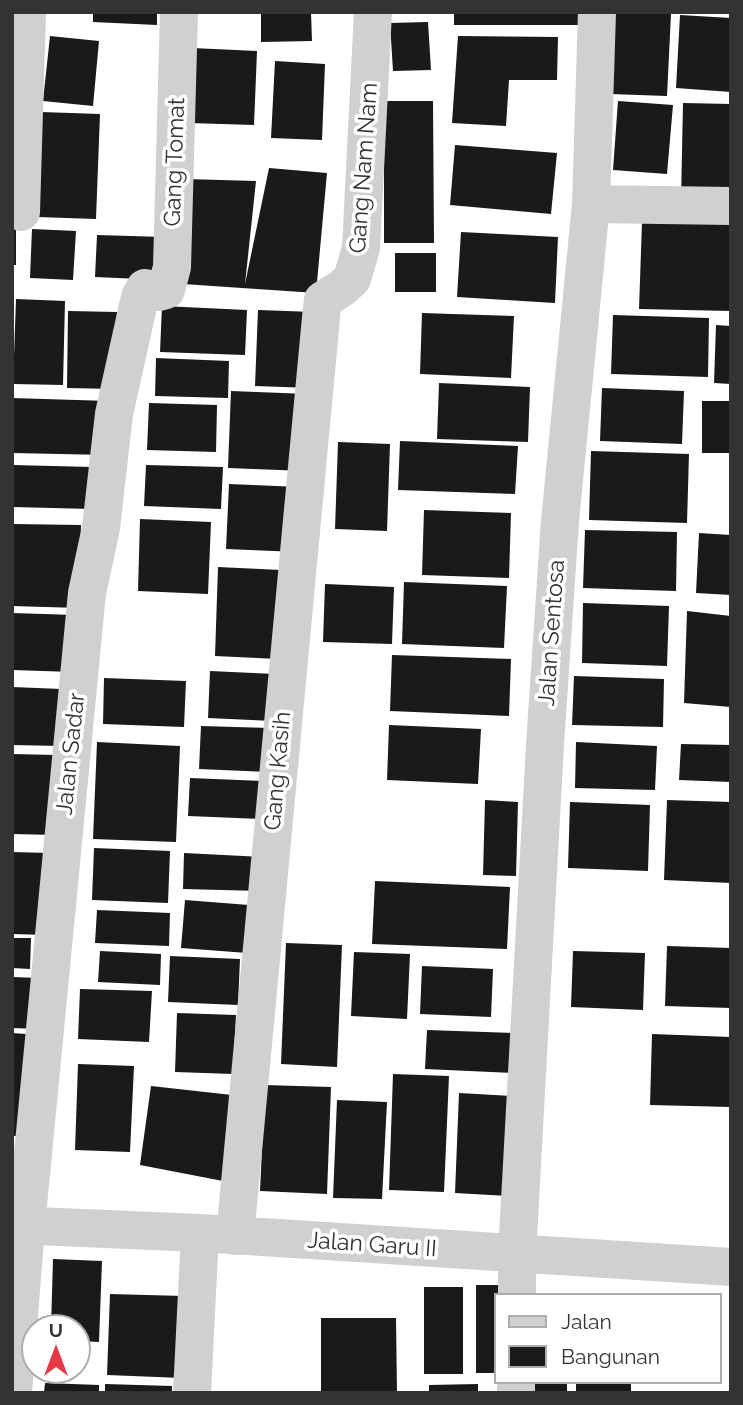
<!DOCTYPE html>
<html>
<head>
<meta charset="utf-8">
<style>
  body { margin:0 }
  #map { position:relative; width:743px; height:1405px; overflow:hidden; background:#fff; font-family:Raleway,sans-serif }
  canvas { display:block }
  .frame { position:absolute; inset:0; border:14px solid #333; pointer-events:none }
  .legend { position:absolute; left:494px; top:1293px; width:228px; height:91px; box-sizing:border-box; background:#fff; border:2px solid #adadad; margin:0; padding:9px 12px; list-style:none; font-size:21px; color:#333 }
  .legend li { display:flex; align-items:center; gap:14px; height:35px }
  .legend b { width:35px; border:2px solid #adadad }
  .north { position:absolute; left:21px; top:1314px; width:70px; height:70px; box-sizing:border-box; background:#fff; border:2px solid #adadad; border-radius:50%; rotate:0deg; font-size:19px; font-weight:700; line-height:28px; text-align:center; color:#333 }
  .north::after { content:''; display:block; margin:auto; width:24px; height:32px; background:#e63946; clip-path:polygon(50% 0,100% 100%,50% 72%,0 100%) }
</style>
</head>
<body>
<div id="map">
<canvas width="743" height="1405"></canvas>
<div class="frame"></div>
<ul class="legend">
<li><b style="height:9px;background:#d0d0d0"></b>Jalan</li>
<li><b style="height:19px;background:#1a1a1a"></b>Bangunan</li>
</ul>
<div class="north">U</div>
</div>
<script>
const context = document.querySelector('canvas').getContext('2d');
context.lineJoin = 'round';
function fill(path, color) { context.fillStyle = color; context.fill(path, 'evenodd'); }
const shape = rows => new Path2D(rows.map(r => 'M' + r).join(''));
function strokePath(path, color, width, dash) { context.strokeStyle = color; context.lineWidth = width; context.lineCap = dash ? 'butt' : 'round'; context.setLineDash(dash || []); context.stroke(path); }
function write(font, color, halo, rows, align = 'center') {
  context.font = font + ' Raleway,sans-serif'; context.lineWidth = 7; context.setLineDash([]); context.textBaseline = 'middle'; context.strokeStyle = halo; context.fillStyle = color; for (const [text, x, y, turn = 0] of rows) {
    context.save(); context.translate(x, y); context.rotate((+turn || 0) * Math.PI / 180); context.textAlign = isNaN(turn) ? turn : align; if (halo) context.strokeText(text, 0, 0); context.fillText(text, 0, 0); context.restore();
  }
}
const building = shape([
  [93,12,157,12,157,25,93,22],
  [261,12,311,12,312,41,261,42],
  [454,12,578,12,578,25,454,25],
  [613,12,671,14,667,96,610,94],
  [680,15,731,18,731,92,676,88],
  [428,22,431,70,393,71,390,23],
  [50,36,99,41,93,106,43,101],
  [458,36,558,37,557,80,509,80,506,126,452,123],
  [192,48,257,51,254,125,189,123],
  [275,61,325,64,322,140,271,138],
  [384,101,433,101,434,243,384,243],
  [618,101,673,105,667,174,613,170],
  [683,103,731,104,731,201,681,200],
  [41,112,100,114,96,219,37,217],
  [455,145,557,153,551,214,450,205],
  [269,168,327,173,316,293,183,284,186,179,256,181,245,284],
  [642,222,731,224,731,311,639,309],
  [12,224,16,224,16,265,12,265],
  [32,229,76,231,73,280,30,278],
  [461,232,558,237,555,303,457,297],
  [97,235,164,237,162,280,95,277],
  [395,253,436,253,436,292,395,292],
  [16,299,65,301,63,385,13,384],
  [162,306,247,310,245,355,160,352],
  [258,310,314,312,311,388,255,386],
  [68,311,117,312,114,389,67,388],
  [422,313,514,316,511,378,420,374],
  [613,315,709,318,708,377,611,374],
  [716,325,731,326,731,384,714,383],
  [156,358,229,361,228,398,155,396],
  [439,383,530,387,528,442,437,439],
  [602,388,684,391,682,444,600,441],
  [231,391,308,394,305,471,228,468],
  [12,398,109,401,108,455,12,453],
  [702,401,731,401,731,453,702,453],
  [149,403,217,405,216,452,147,450],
  [400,441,518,446,515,494,398,490],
  [338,442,390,444,387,531,335,529],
  [591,451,689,454,687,523,589,520],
  [12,465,93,467,92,509,12,507],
  [146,465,223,467,221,509,144,506],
  [229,484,300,487,297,552,226,549],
  [424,510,511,513,509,578,422,575],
  [140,519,211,522,208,594,138,591],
  [13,524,81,525,79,608,12,606],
  [585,530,677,532,676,591,583,588],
  [699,533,731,535,731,595,696,593],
  [218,567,281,570,278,659,215,656],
  [404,582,507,586,504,648,402,644],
  [325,584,394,587,392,644,323,642],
  [583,603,669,606,667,666,582,663],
  [687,611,731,616,731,707,684,703],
  [12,613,75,615,73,672,12,670],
  [392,655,511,659,509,716,390,711],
  [210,671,275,674,273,721,208,718],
  [574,676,664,679,663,727,572,725],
  [104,678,186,681,184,727,103,724],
  [12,687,62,689,60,746,12,745],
  [389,725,481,729,478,784,387,780],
  [201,726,270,728,268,772,199,769],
  [97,742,180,746,176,842,93,839],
  [576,742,657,746,655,790,575,788],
  [681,744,731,745,731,782,679,780],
  [12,754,57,755,55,835,12,834],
  [190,778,263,781,261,819,188,816],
  [485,800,518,802,516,876,483,875],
  [667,800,731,802,731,883,664,880],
  [570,802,650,805,648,871,568,868],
  [94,848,170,851,168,903,92,900],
  [12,852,50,853,47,935,12,934],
  [184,853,263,857,261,891,183,889],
  [375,881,510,887,507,949,372,944],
  [185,900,249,905,247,953,181,948],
  [97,910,170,913,169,946,95,943],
  [12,938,31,938,30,969,12,968],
  [286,943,342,945,337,1067,281,1064],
  [667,946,731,948,731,1008,665,1006],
  [100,951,161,954,160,985,98,982],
  [573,951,645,953,643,1010,571,1007],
  [354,952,410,954,407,1019,351,1016],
  [170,956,240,959,238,1005,168,1002],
  [422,966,493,969,491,1017,420,1014],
  [12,977,40,978,38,1029,12,1028],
  [80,989,152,991,149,1042,78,1039],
  [177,1013,236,1015,233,1074,175,1072],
  [427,1030,514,1033,513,1073,425,1069],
  [12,1033,26,1034,24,1136,12,1136],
  [652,1034,731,1037,731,1107,650,1105],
  [78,1064,134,1066,130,1152,75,1150],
  [393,1074,449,1076,444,1192,389,1190],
  [265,1085,331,1087,327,1194,260,1191],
  [151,1086,232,1095,223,1181,140,1165],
  [459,1093,512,1096,508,1196,455,1193],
  [337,1100,387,1102,382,1199,333,1198],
  [53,1259,102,1261,99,1342,77,1341,77,1328,51,1328],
  [476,1285,509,1285,509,1295,496,1295,496,1373,476,1373],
  [424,1287,463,1287,463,1374,424,1374],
  [110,1294,184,1296,182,1378,107,1375],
  [321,1318,396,1318,397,1393,321,1393],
  [533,1382,567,1382,567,1393,533,1393],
  [576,1382,631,1382,631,1393,576,1393],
  [45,1383,99,1385,99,1393,44,1393],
  [105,1384,172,1386,172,1393,105,1393],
  [478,1384,478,1393,429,1393,429,1385]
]);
const minor = shape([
  [591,204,731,206],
  [21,212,27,12],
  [12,1225,200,1233,731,1267],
  [235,1236,322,307,323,300,342,288,352,279,361,248,373,12],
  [517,1295,517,1255,545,745,560,521,591,204,597,12],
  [13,1393,26,1226,87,593,101,528,114,414,140,297,145,288,159,292,166,290,172,267,179,12],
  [192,1393,200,1233],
  [516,1393,516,1382]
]);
const streetNames = [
  ["Gang Tomat",175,162,-88],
  ["Gang Nam Nam",364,168,-86],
  ["Jalan Sentosa",552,633,-86],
  ["Jalan Sadar",71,754,-84],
  ["Gang Kasih",278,771,-85],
  ["Jalan Garu II",372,1245,4]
];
fill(building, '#1a1a1a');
strokePath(minor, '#d0d0d0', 38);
write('23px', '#333', '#fff', streetNames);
</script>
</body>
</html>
